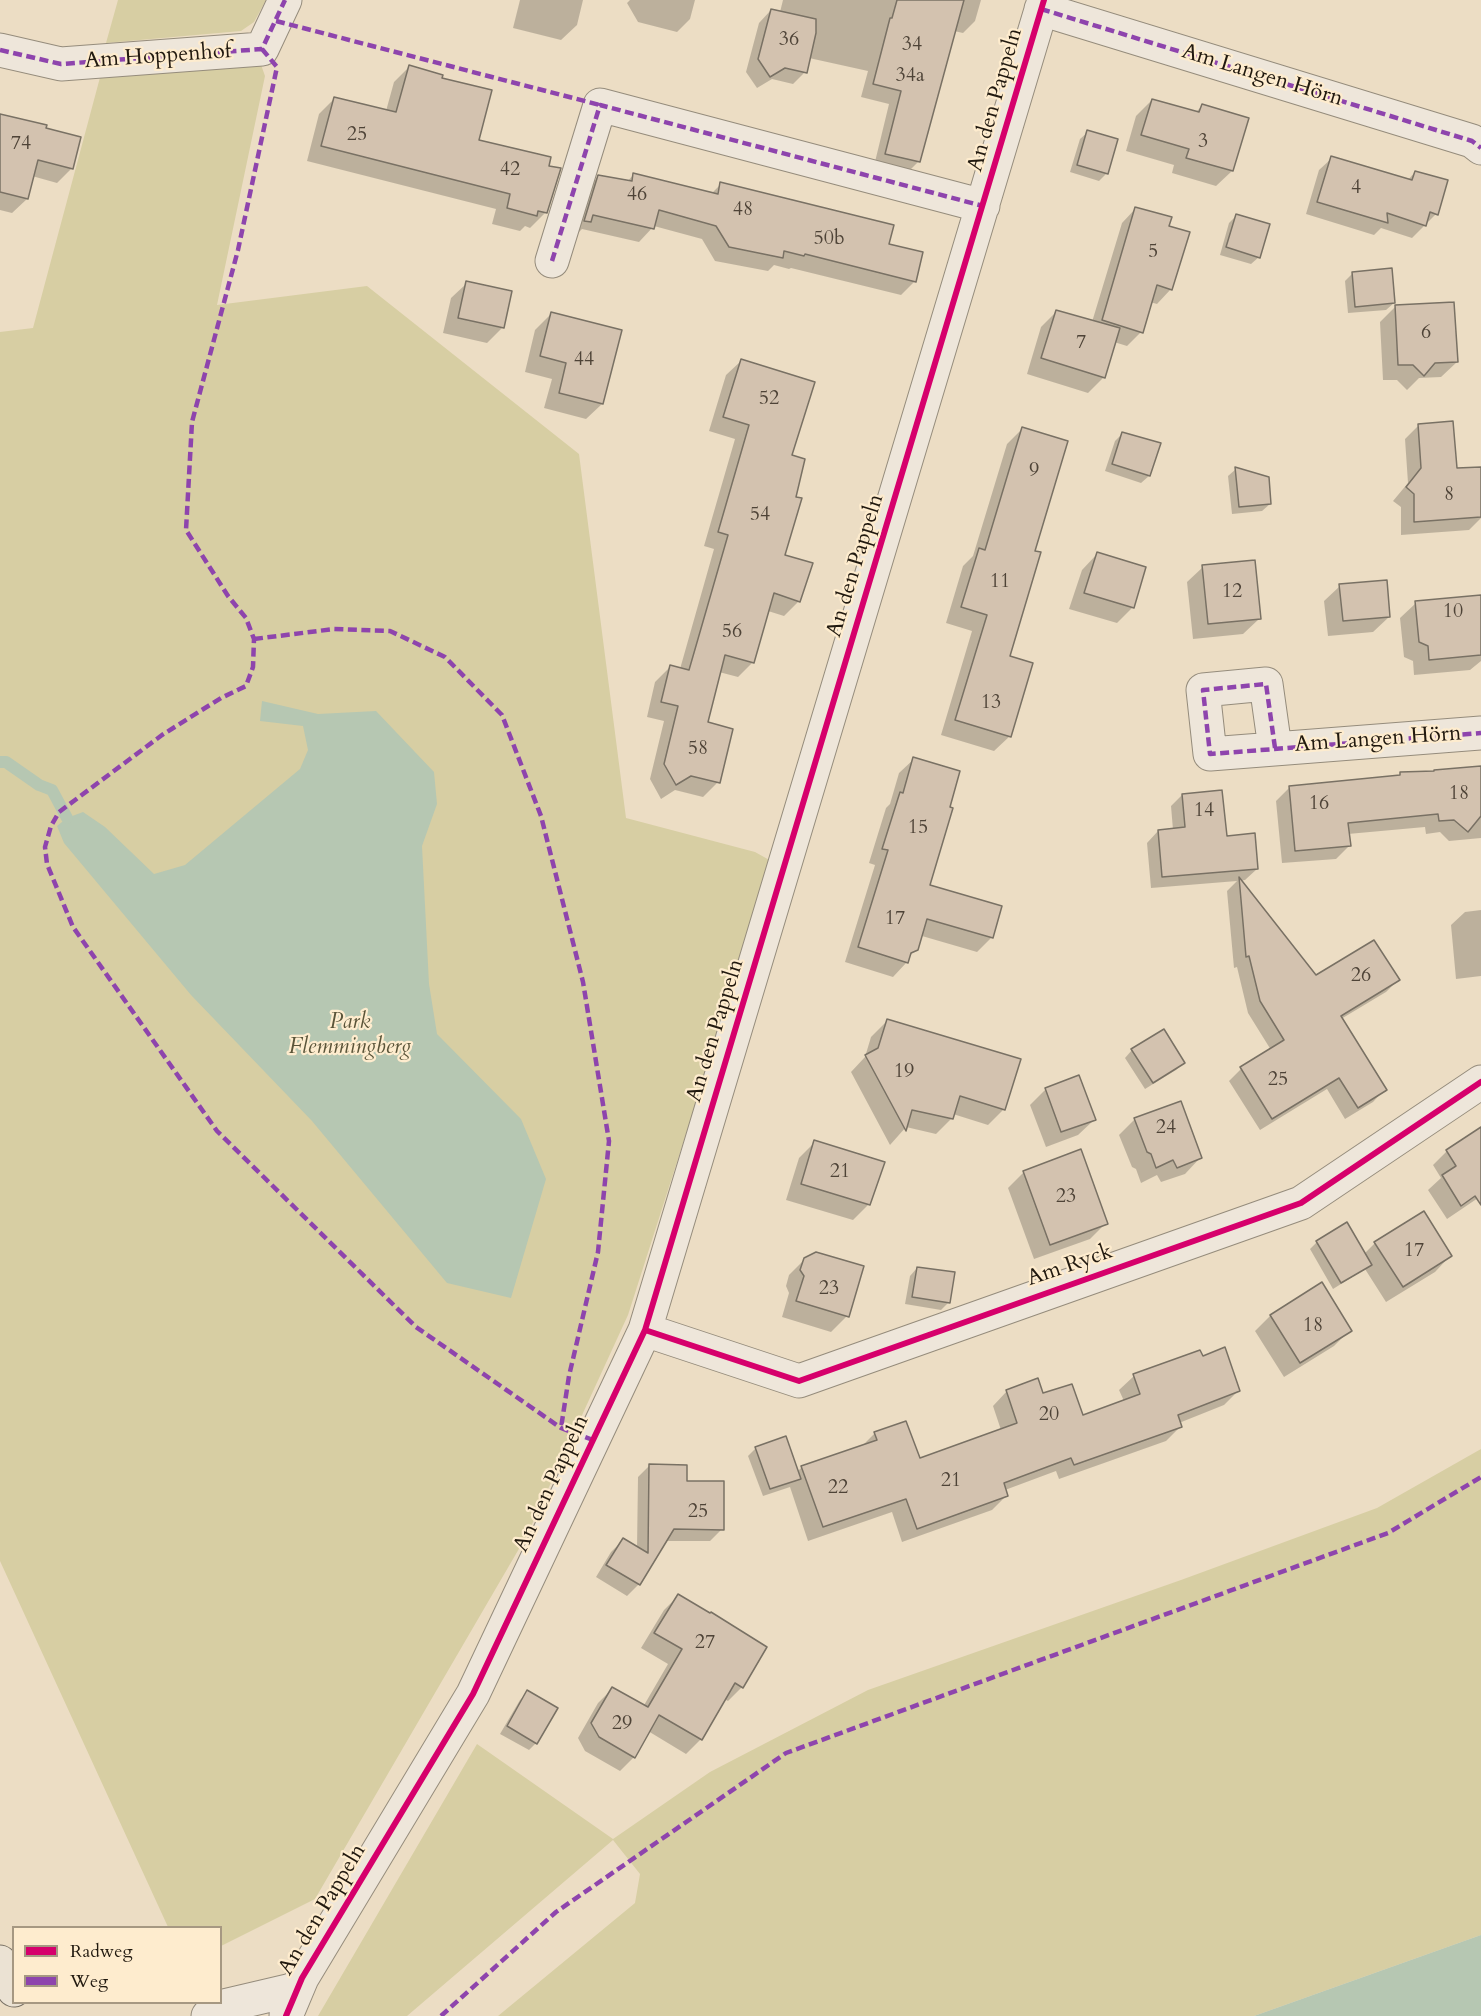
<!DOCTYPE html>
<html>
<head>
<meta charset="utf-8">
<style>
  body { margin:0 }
  #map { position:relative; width:1481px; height:2016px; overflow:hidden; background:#ecddc4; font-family:Cardo,serif }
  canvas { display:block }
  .legend { position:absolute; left:12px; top:1926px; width:210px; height:78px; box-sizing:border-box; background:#feecce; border:2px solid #a69882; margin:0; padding:8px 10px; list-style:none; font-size:18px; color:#21190f }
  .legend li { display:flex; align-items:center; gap:12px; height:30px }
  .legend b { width:30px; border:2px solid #a69882 }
</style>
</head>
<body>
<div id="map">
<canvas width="1481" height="2016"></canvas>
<ul class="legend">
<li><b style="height:8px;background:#d6006c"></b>Radweg</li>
<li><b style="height:8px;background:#8e44ad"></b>Weg</li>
</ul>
</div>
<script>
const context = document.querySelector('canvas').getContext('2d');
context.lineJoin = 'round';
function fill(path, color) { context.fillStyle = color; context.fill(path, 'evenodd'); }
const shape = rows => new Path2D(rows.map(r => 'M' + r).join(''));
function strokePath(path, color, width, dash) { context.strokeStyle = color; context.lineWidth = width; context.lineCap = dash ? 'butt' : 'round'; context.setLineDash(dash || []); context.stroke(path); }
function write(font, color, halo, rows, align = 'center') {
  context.font = font + ' Cardo,serif'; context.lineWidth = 4.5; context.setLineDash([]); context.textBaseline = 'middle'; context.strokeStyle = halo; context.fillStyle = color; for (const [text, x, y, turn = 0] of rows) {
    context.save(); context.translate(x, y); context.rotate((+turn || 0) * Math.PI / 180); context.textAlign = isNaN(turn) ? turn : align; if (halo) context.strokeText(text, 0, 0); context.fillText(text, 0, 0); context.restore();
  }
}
const green = shape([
  [118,0,266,0,254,22,241,31,106,43],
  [259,59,265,76,217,305,367,286,579,454,626,818,755,852,773,862,628,1315,527,1535,315,1899,221,1946,220,1928,168,1927,0,1561,0,332,33,328,102,70],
  [1481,1449,1481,1935,1254,2016,498,2016,635,1903,640,1874,613,1840,407,2016,318,2016,477,1744,613,1839,710,1772,868,1690,1181,1580,1377,1508]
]);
const water = shape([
  [262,701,318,714,376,711,434,772,437,804,422,846,429,984,437,1034,521,1119,546,1179,511,1298,447,1283,312,1121,191,995,64,843,57,826,67,818,83,812,105,827,154,874,185,865,300,769,308,750,303,726,260,721],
  [1481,1935,1481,2016,1254,2016]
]);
const shadow = shape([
  [520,0,583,0,577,25,561,40,513,28],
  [630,0,695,0,690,19,677,32,638,22,627,3],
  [783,0,981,0,975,21,963,33,954,31,918,162,906,174,874,166,889,104,861,97,868,71,809,58,805,72,793,84,772,79,757,88,746,72,759,23,771,10,780,12],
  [409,67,440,79,477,141,547,168,546,212,530,228,525,226,520,231,492,224,496,209,307,161,319,114,335,98,386,111,394,82],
  [1152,100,1195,113,1202,106,1232,171,1216,186,1172,173,1174,165,1126,151,1136,116],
  [0,115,72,168,57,183,32,176,27,199,12,213,0,210],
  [1088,132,1107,173,1099,181,1070,172,1080,139],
  [1332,158,1408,180,1415,172,1436,214,1412,238,1381,228,1374,235,1306,214,1319,170],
  [634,174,711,194,721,184,887,245,915,281,901,295,791,268,789,269,774,265,768,271,715,261,702,239,654,226,639,242,582,229,576,235,585,190,599,176,627,182],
  [1136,208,1167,227,1171,289,1157,304,1150,302,1141,332,1127,346,1114,342,1104,377,1088,393,1027,374,1041,327,1057,311,1092,322,1122,223],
  [1237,215,1259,257,1251,264,1220,255,1229,223],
  [1353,273,1394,303,1386,310,1348,313,1345,281],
  [467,283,510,293,502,328,487,343,443,333,451,298],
  [1395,307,1457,362,1441,377,1419,378,1407,390,1397,380,1383,380,1380,322],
  [551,314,602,404,586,419,544,408,552,379,525,372,535,330],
  [741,361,790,456,783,556,799,601,784,616,768,611,753,662,738,677,719,672,706,724,718,782,703,797,675,790,661,799,650,779,664,721,647,717,655,682,670,667,680,669,714,549,704,546,735,439,709,431,726,375],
  [1419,425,1481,500,1481,518,1469,530,1401,535,1401,507,1393,501,1408,483,1405,439],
  [1022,429,1034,552,1008,657,1010,736,994,751,941,735,972,631,946,623,963,566,973,556,1007,444],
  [1123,433,1149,476,1141,483,1105,471,1115,441],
  [1236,469,1270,504,1262,511,1232,514,1228,476],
  [1097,554,1133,607,1117,623,1069,609,1082,570],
  [1203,567,1259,619,1243,634,1193,639,1187,582],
  [1340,586,1389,617,1373,632,1328,636,1324,601],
  [1481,596,1481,661,1470,670,1414,675,1413,661,1404,657,1400,618,1416,603],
  [914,759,928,886,1000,907,991,938,977,952,922,936,916,949,909,957,907,962,893,977,845,962,875,865,869,863,886,808,890,804,899,773],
  [1481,767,1481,838,1449,841,1440,832,1426,834,1425,827,1348,834,1349,846,1336,859,1282,863,1276,801,1290,787,1397,777,1401,774],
  [1182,795,1257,869,1245,880,1240,881,1316,977,1398,980,1386,992,1341,1019,1385,1089,1373,1102,1345,1119,1327,1089,1260,1130,1229,1081,1241,1069,1271,1050,1248,1013,1237,967,1234,968,1227,891,1237,881,1151,888,1147,843,1158,831,1173,830,1171,806],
  [1481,910,1481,976,1456,979,1451,925,1465,912],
  [887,1021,1004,1109,988,1125,953,1114,952,1118,936,1134,906,1127,890,1145,851,1072,865,1057,871,1037],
  [1132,1050,1183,1063,1176,1070,1145,1089,1125,1058],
  [1046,1089,1094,1120,1078,1135,1046,1147,1030,1105],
  [1135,1119,1200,1158,1185,1174,1161,1182,1157,1175,1141,1183,1136,1169,1132,1167,1119,1135],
  [1481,1129,1481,1196,1447,1219,1428,1190,1441,1178,1433,1165,1447,1151],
  [815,1142,869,1204,853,1220,786,1200,799,1158],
  [1024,1172,1106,1223,1090,1239,1034,1259,1008,1188],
  [1317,1242,1364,1254,1375,1243,1450,1256,1435,1272,1386,1302,1365,1269,1333,1289,1310,1249],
  [805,1259,847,1316,831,1332,782,1317,789,1293,786,1286,789,1275],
  [917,1268,949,1302,941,1310,905,1304,910,1276],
  [1321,1284,1350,1330,1334,1346,1284,1377,1255,1331,1270,1316],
  [1202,1357,1238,1391,1224,1405,1179,1423,1180,1427,1166,1441,1059,1479,1056,1471,1005,1490,1007,1495,992,1510,902,1542,892,1512,808,1541,790,1487,763,1496,748,1456,756,1448,797,1472,802,1467,862,1446,875,1433,919,1460,1001,1430,993,1406,1007,1391,1042,1395,1082,1417,1124,1401,1119,1390,1134,1376],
  [650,1465,685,1483,722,1529,710,1541,665,1541,639,1584,627,1596,596,1577,611,1552,623,1540,637,1548,638,1477],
  [678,1596,742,1687,728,1701,724,1699,701,1739,686,1754,648,1731,634,1757,620,1771,585,1751,578,1738,598,1703,612,1689,643,1707,668,1664,641,1648,664,1610],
  [528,1692,536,1743,529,1750,500,1734,520,1700]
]);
const stream = shape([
  [0,762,6,762,39,785,52,790,67,818]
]);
const building = shape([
  [897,0,964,0,920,162,885,154,901,91,873,84,890,18,892,18,897,0],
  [771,9,816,19,816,33,807,73,785,68,770,77,758,59,771,9],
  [409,65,443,75,442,78,492,90,479,140,551,157,549,166,561,168,547,213,538,211,537,216,507,208,510,194,321,146,334,97,396,112,409,65],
  [1152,99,1199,112,1202,104,1249,118,1233,171,1186,158,1189,149,1141,135,1152,99],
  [0,114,47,125,46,128,81,137,73,169,38,160,28,199,0,192,0,114],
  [1087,130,1118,139,1108,174,1077,165,1087,130],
  [1331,156,1412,180,1415,171,1448,180,1438,215,1430,212,1426,226,1387,213,1388,223,1317,202,1331,156],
  [633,173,718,194,720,182,894,225,889,244,923,252,916,282,805,254,804,256,784,251,783,258,729,247,716,226,659,210,654,229,593,215,591,222,584,221,598,175,632,181,633,173],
  [1135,207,1172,217,1169,226,1190,232,1172,290,1157,285,1143,333,1102,320,1135,207],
  [1236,214,1270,224,1260,258,1226,247,1236,214],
  [1392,268,1395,303,1355,307,1352,272,1392,268],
  [466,281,512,291,504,328,458,318,466,281],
  [1454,302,1458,362,1435,363,1424,376,1413,365,1398,365,1395,305,1454,302],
  [1056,310,1120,328,1105,378,1041,358,1056,310],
  [551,312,622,330,603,404,559,393,566,363,540,356,551,312],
  [741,359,815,382,792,455,805,459,796,497,802,498,785,555,813,563,800,602,774,593,754,663,725,655,708,722,733,729,720,783,691,776,676,785,664,764,678,706,661,702,670,665,689,670,728,535,718,532,749,425,723,417,741,359],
  [1453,421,1457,468,1481,467,1481,517,1414,522,1414,494,1406,487,1421,468,1418,424,1453,421],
  [1022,427,1068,441,1035,551,1041,552,1010,656,1033,663,1011,737,955,720,987,615,961,607,979,548,985,550,1022,427],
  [1122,432,1161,443,1150,476,1112,464,1122,432],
  [1235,467,1269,477,1271,504,1239,507,1235,467],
  [1097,552,1146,567,1134,608,1084,593,1097,552],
  [1255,560,1261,619,1208,624,1202,565,1255,560],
  [1387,580,1390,617,1343,621,1339,584,1387,580],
  [1481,595,1481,655,1429,660,1428,646,1419,642,1415,601,1481,595],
  [913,757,960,771,950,807,953,808,930,885,1002,906,993,938,927,919,918,950,911,953,908,963,858,947,888,850,882,849,900,792,903,793,913,757],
  [1481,766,1481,816,1468,832,1454,820,1439,821,1438,814,1348,823,1351,846,1295,851,1289,786,1400,775,1400,772,1434,771,1434,770,1481,766],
  [1222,790,1227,836,1255,833,1258,869,1162,877,1158,830,1185,827,1182,794,1222,790],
  [1239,877,1316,975,1374,940,1400,980,1341,1016,1387,1090,1358,1108,1339,1078,1272,1119,1240,1067,1284,1040,1260,1001,1249,956,1246,957,1239,877],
  [887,1019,1021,1059,1005,1110,960,1096,953,1119,912,1110,906,1131,865,1055,878,1048,887,1019],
  [1164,1029,1185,1063,1153,1083,1131,1049,1164,1029],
  [1079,1075,1096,1120,1061,1132,1045,1088,1079,1075],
  [1181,1101,1202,1158,1177,1168,1173,1160,1156,1168,1151,1154,1147,1152,1134,1118,1181,1101],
  [1481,1127,1481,1205,1475,1196,1461,1206,1442,1175,1456,1166,1446,1150,1481,1127],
  [814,1140,885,1162,870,1205,801,1184,814,1140],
  [1081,1149,1108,1224,1050,1245,1023,1171,1081,1149],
  [1424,1211,1452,1256,1403,1287,1374,1242,1424,1211],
  [1347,1222,1372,1265,1341,1283,1316,1241,1347,1222],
  [816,1252,864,1266,849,1317,796,1301,804,1276,800,1270,804,1258,816,1252],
  [917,1267,955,1272,950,1303,912,1297,917,1267],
  [1322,1282,1352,1331,1300,1363,1270,1315,1322,1282],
  [1225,1347,1240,1391,1178,1415,1182,1427,1074,1465,1071,1458,1004,1483,1008,1496,917,1529,906,1499,823,1527,801,1466,877,1440,874,1432,906,1421,920,1458,1017,1423,1006,1390,1038,1378,1043,1393,1072,1384,1083,1415,1140,1394,1133,1374,1200,1350,1203,1356,1225,1347],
  [786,1436,801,1479,770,1489,755,1447,786,1436],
  [649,1464,687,1465,687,1481,724,1481,724,1530,674,1529,640,1585,606,1565,623,1538,648,1553,649,1464],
  [678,1594,710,1613,711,1612,767,1647,743,1688,735,1683,702,1740,659,1715,635,1758,599,1737,591,1723,612,1687,648,1707,682,1649,654,1633,678,1594],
  [527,1690,558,1708,537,1744,507,1726,527,1690]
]);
const minor = shape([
  [1041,9,1472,141,1481,148],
  [0,50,61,64,262,49,285,0],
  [552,261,600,105,983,206],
  [1275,748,1266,684,1203,690,1210,754,1481,733],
  [645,1330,799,1381,1301,1203,1481,1082],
  [208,2016,215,2008,296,1989],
  [286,2016,302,1978,473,1694,645,1330,1044,0]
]);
const highway = shape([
  [0,1962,14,1990]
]);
const quiet = shape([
  [1041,9,1472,141,1481,148],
  [276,21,600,105],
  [262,49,277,67,238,250,192,422,186,530,228,596,246,618,254,639,253,667,246,686,221,698,162,735,59,812,51,826,45,847,47,864,73,927,217,1131,416,1327,561,1428,593,1440],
  [0,50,61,64,262,49,285,0],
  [552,261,600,105,983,206],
  [254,639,334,629,390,631,445,657,502,715,541,816,583,982,609,1141,598,1252,569,1376,561,1428],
  [1275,748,1266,684,1203,690,1210,754,1481,733],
  [441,2016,556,1912,786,1753,1388,1533,1481,1477]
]);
const cycleway = shape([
  [645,1330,799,1381,1301,1203,1481,1082],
  [286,2016,302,1978,473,1694,645,1330,1044,0]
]);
const numberNames = [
  ["36",789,40],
  ["34",912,45],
  ["34a",910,76],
  ["25",357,135],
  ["3",1203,142],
  ["74",21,144],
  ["42",510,170],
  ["4",1356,188],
  ["46",637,195],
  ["48",743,210],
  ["50b",829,239],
  ["5",1153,252],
  ["6",1426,333],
  ["7",1081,343],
  ["44",584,360],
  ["52",769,399],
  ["9",1034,471],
  ["8",1449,495],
  ["54",760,515],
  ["11",1000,582],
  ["12",1232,592],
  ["10",1453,612],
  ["56",732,632],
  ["13",991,703],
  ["58",698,749],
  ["18",1459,794],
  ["16",1319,804],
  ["14",1204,811],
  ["15",918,828],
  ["17",895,919],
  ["26",1361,976],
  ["19",904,1072],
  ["25",1278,1080],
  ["24",1166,1128],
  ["21",840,1172],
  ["23",1066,1197],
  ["17",1414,1251],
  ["23",829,1289],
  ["18",1313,1326],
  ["20",1049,1415],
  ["21",951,1481],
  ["22",838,1488],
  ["25",698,1512],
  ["27",705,1643],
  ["29",622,1724]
];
const streetNames = [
  ["Am Hoppenhof",158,57,-4],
  ["Am Langen Hörn",1262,76,17],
  ["An den Pappeln",996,100,-74],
  ["An den Pappeln",856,566,-73],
  ["Am Langen Hörn",1378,740,-4],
  ["An den Pappeln",716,1031,-73],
  ["Am Ryck",1070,1266,-19],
  ["An den Pappeln",552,1484,-65],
  ["An den Pappeln",323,1910,-59]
];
const parkNames = [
  ["Park",350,1023],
  ["Flemmingberg",350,1048]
];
fill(green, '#d7cea3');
fill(water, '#b6c7b2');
fill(shadow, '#0003');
strokePath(stream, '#b6c7b2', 12);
fill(building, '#d3c2af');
strokePath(building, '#797164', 1.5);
strokePath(minor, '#958c7c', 35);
strokePath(highway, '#797164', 35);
strokePath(minor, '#eee6da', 33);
strokePath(highway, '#ebe2d3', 33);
strokePath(quiet, '#8e44ad', 4.5, [9, 4.5]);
strokePath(cycleway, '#d6006c', 6);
write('20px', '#4e4337', null, numberNames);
write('22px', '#21190f', '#feecce', streetNames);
write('italic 22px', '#5a5439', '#feecce', parkNames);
</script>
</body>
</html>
